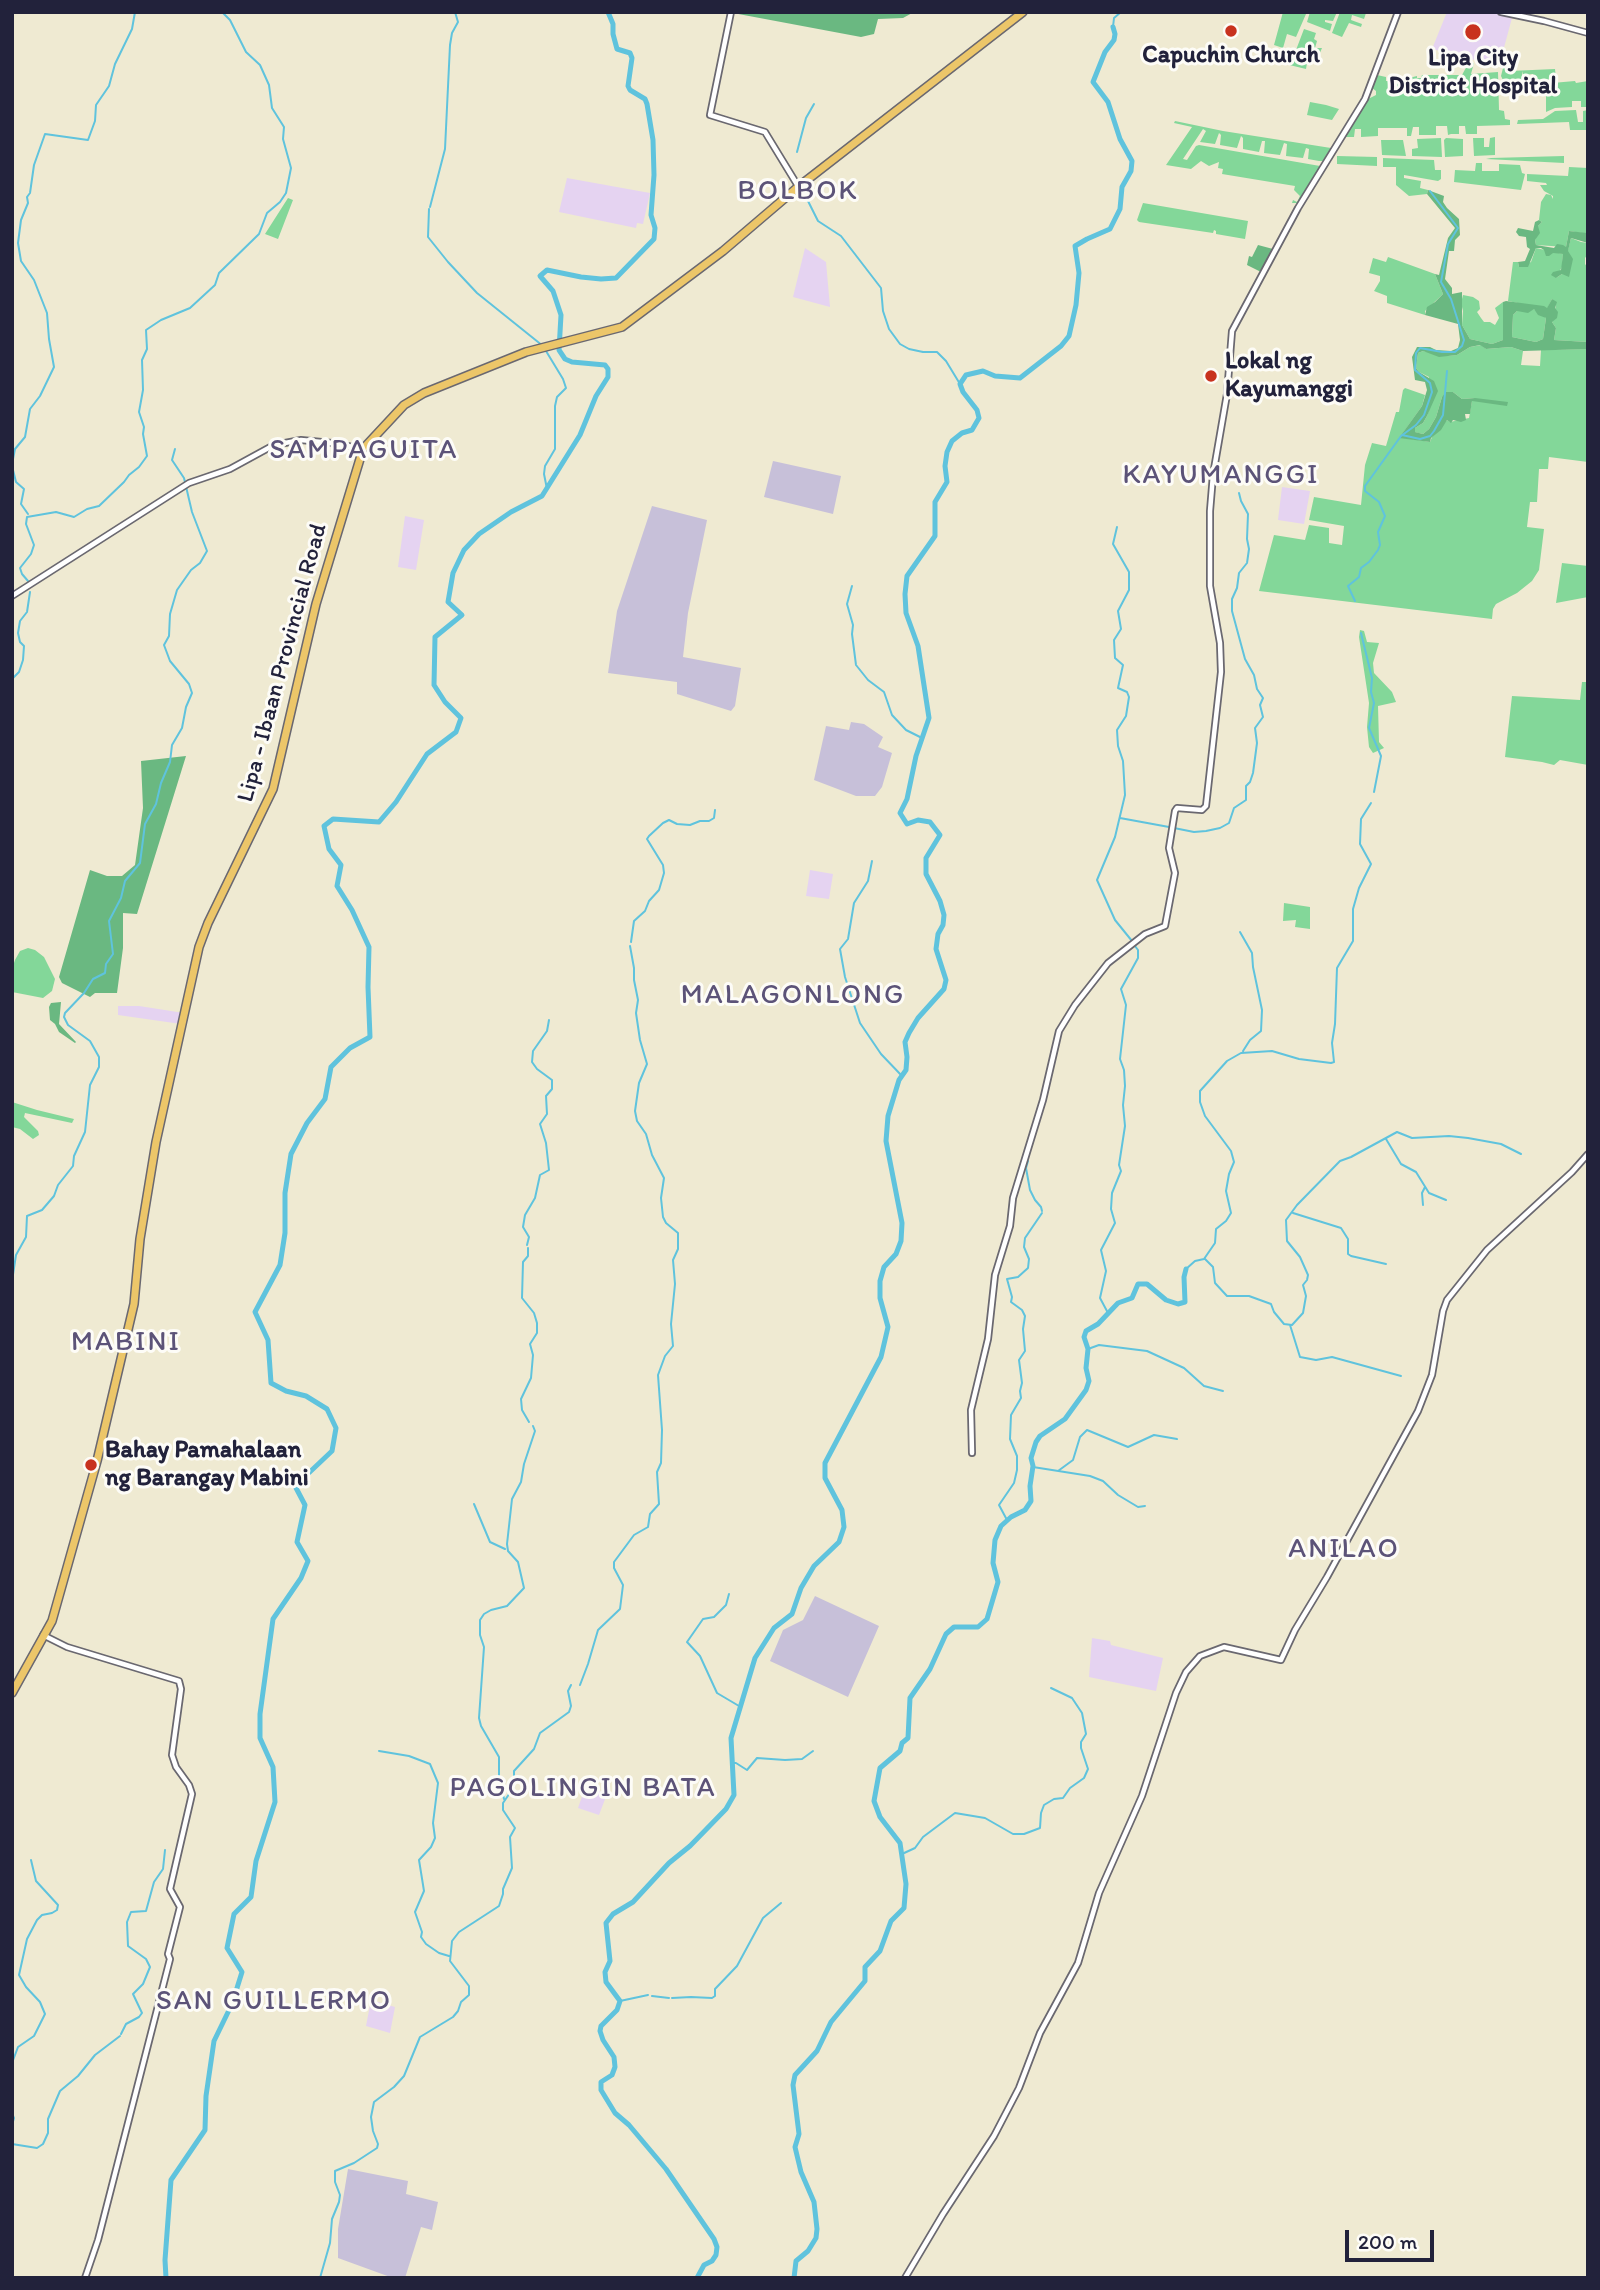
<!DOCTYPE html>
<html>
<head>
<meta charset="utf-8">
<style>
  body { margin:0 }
  #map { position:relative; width:1600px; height:2290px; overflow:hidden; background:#efead2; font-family:Itim,sans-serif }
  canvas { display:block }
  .frame { position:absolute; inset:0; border:14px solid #22223b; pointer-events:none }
  .scale { position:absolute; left:1345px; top:2230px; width:89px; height:32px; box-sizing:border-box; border:4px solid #22223b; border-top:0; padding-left:9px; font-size:21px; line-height:24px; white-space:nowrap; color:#22223b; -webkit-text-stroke:5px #fdfcf7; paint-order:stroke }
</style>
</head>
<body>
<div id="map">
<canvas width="1600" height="2290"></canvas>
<div class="frame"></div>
<div class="scale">200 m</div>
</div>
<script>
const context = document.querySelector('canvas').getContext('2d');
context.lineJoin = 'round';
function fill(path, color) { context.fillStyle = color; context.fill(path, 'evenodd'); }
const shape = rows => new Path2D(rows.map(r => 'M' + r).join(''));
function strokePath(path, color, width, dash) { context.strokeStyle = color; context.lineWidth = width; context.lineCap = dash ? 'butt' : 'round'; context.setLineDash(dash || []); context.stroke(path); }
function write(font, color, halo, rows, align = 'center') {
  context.font = font + ' Itim,sans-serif'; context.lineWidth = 6; context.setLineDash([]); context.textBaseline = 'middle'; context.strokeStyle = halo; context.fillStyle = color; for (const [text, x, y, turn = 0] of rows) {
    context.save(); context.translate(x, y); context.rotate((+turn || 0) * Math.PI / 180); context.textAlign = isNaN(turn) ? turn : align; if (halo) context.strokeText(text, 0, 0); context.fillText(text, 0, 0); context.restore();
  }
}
const built = shape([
  [1447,12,1489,12,1512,18,1499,66,1432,49],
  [567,178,650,193,643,224,637,223,636,228,559,212],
  [805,248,826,262,830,307,793,297],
  [1282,487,1310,491,1304,524,1278,520],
  [405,516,424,520,416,570,398,567],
  [810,870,833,874,829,899,806,896],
  [118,1006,139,1006,184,1013,181,1024,118,1015],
  [1092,1638,1110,1641,1111,1645,1163,1658,1156,1691,1089,1677],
  [586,1785,607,1794,599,1815,578,1808],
  [371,2000,395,2007,390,2033,366,2026]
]);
const industrial = shape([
  [773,461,841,476,833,514,764,497],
  [652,506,707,520,688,613,683,657,741,668,735,706,731,711,677,694,677,682,608,673,617,611],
  [851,722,864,724,883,737,878,747,892,753,882,787,875,796,856,796,814,780,826,726,849,730],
  [815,1596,879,1626,848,1697,770,1661,783,1630,803,1620],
  [348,2169,408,2181,406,2194,438,2202,432,2230,421,2227,405,2278,393,2278,338,2258,338,2229]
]);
const green = shape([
  [1283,12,1306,14,1296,37,1287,34,1283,48,1274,45],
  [1310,12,1337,12,1333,21,1325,20,1325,22,1332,24,1330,31,1307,22],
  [1340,12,1365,12,1366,13,1364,19,1352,15,1351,20,1362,24,1361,27,1349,23,1342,37,1332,33],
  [1304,29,1316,33,1314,39,1317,41,1315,48,1322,48,1319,55,1296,50],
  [1279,50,1308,57,1306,69,1277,62],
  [1506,56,1513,57,1510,71,1555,69,1556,79,1534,81,1533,74,1523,75,1522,71,1522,81,1504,82,1501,76],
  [1469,62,1474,63,1471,74,1498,72,1499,110,1504,111,1505,119,1510,120,1510,125,1477,126,1477,134,1466,134,1465,126,1459,126,1459,134,1451,134,1448,135,1447,126,1436,126,1436,135,1419,135,1419,127,1413,127,1411,136,1407,136,1407,128,1378,128,1378,136,1361,137,1361,129,1355,129,1354,137,1343,137,1366,100,1376,95,1376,91,1372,88,1377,75,1386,77,1386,81,1388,81,1389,78,1397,79,1398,76,1405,79,1417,76,1417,78,1421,78,1422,75,1462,75],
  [1575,81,1576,83,1588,81,1588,107,1581,107,1581,101,1572,101,1572,107,1555,108,1546,112,1546,95,1552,94,1552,83],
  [1310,102,1326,105,1339,109,1332,120,1307,115],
  [1576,110,1578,122,1583,122,1583,111,1588,110,1586,130,1570,130,1569,122,1517,124,1518,120,1543,119,1555,111],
  [1175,121,1223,131,1331,148,1323,161,1319,161,1308,159,1309,149,1306,148,1303,158,1286,156,1287,144,1284,143,1280,155,1264,153,1265,141,1262,141,1259,152,1243,149,1243,138,1241,136,1237,148,1220,145,1221,135,1219,133,1215,144,1200,142,1206,131,1203,129,1183,159,1187,160,1196,146,1199,145,1320,166,1298,203,1292,203,1293,200,1297,202,1300,196,1294,190,1295,186,1222,174,1223,169,1218,168,1219,162,1209,166,1201,161,1191,169,1166,165,1192,127,1174,123],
  [1495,137,1495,155,1474,156,1473,138,1484,138,1484,147,1489,147,1490,138],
  [1441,138,1442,157,1412,156,1412,149,1418,148,1417,139],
  [1446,138,1463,139,1463,156,1445,157,1444,140],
  [1381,140,1403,140,1406,156,1382,155],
  [1337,156,1377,157,1377,166,1337,164],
  [1564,156,1564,163,1486,159,1491,158],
  [1383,158,1434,160,1435,170,1441,170,1441,179,1438,181,1404,175,1404,178,1421,181,1420,188,1428,190,1427,194,1409,196,1396,185,1396,167,1383,167],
  [1476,163,1482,163,1482,171,1499,171,1499,164,1520,165,1522,173,1525,174,1521,190,1454,182,1455,170,1475,171],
  [1569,167,1588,168,1588,234,1569,231,1566,247,1536,245,1535,240,1538,226,1542,222,1539,220,1541,202,1546,194,1551,195,1553,199,1553,196,1544,191,1540,185,1547,185,1546,183,1527,181,1527,174,1568,176],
  [288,198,293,200,278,239,265,234],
  [1143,203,1248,221,1245,239,1216,234,1216,231,1214,230,1213,233,1139,222,1137,220],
  [1571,238,1581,242,1588,243,1588,254,1585,258,1585,264,1588,268,1588,342,1554,340,1556,328,1552,322,1556,305,1552,299,1547,309,1508,301,1513,262,1518,262,1519,267,1531,262,1536,248,1563,254,1562,267,1556,278,1562,274],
  [1388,257,1435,274,1443,294,1425,311,1425,315,1387,303,1387,296,1374,291,1380,281,1380,276,1369,273,1373,258,1386,262],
  [1463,295,1473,297,1479,301,1480,309,1477,312,1481,318,1484,322,1490,322,1495,325,1499,318,1495,308,1503,302,1503,340,1492,344,1470,339,1462,325,1463,311,1461,303],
  [1534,309,1546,318,1543,339,1536,342,1512,337,1513,315,1517,311],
  [1481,345,1486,349,1511,347,1523,351,1521,365,1540,366,1541,350,1588,349,1588,462,1549,457,1548,469,1539,469,1537,502,1530,502,1527,527,1544,529,1539,570,1532,581,1517,593,1496,604,1493,609,1492,619,1259,591,1274,535,1305,540,1309,525,1329,528,1329,543,1342,545,1344,526,1309,520,1314,497,1361,505,1365,465,1372,443,1386,446,1396,412,1399,412,1403,390,1405,388,1425,395,1422,406,1400,437,1430,442,1432,437,1447,420,1450,422,1469,418,1472,401,1475,398,1462,399,1453,392,1442,397,1436,417,1429,429,1423,434,1414,432,1415,428,1423,423,1427,416,1430,407,1429,377,1419,372,1416,368,1418,353,1423,351,1446,356,1457,355,1470,347],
  [1562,563,1588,566,1588,597,1556,603],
  [1360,630,1364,631,1367,642,1379,643,1373,663,1374,673,1392,692,1396,702,1378,706,1379,742,1384,748,1373,753,1369,747,1367,727,1369,703,1359,637],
  [1582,682,1588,682,1588,765,1560,760,1554,765,1542,762,1505,757,1512,696,1580,700],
  [1284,903,1310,907,1310,929,1295,927,1296,920,1283,921],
  [28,948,35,950,44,957,55,979,52,991,43,998,12,992,12,969,15,960,20,951],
  [12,1102,37,1110,74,1119,72,1123,25,1113,24,1117,38,1131,39,1135,33,1139,20,1129,12,1127]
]);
const forest = shape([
  [914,12,903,18,878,19,874,34,861,37,733,13],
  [1428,190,1444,196,1443,202,1447,208,1459,219,1460,235,1455,240,1454,251,1449,251,1445,279,1452,288,1452,294,1462,292,1462,325,1470,339,1492,344,1503,340,1503,302,1506,301,1544,306,1547,308,1552,299,1557,302,1555,308,1558,312,1557,318,1552,322,1556,328,1554,340,1588,342,1588,349,1523,351,1511,347,1486,349,1480,345,1470,347,1457,355,1439,357,1423,351,1418,353,1416,368,1419,372,1434,381,1438,391,1427,416,1423,423,1415,428,1415,432,1423,434,1429,429,1436,417,1442,397,1446,392,1453,392,1462,399,1475,398,1508,402,1507,406,1472,401,1470,414,1465,414,1466,420,1461,422,1453,420,1451,423,1447,420,1441,430,1431,438,1430,442,1399,438,1422,406,1427,390,1425,382,1415,380,1412,357,1417,347,1430,347,1436,350,1451,351,1458,348,1460,340,1458,324,1425,315,1427,307,1435,302,1443,294,1435,274,1439,275,1448,238,1455,228,1427,194],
  [1534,309,1538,315,1546,318,1543,339,1536,342,1512,337,1513,315,1517,311,1528,313],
  [1588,219,1588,243,1571,238,1568,251,1573,259,1569,277,1562,274,1556,278,1551,275,1553,272,1561,270,1563,254,1553,253,1549,256,1546,256,1544,250,1541,248,1536,248,1528,267,1519,267,1518,262,1525,261,1530,249,1527,247,1526,237,1519,236,1516,232,1518,228,1533,231,1535,222,1539,220,1542,222,1538,226,1540,233,1535,240,1536,245,1554,248,1557,244,1563,245,1566,247,1569,231,1587,233],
  [1258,245,1273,249,1261,272,1247,265,1249,256,1252,257],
  [186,756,137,914,123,913,123,948,117,993,95,993,90,997,62,983,59,977,90,870,107,876,122,876,135,865,143,808,141,761],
  [61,1002,59,1024,76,1042,75,1043,59,1032,55,1024,50,1020,49,1007,51,1003]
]);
const stream = shape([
  [1113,27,1114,18,1121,12],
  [797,152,806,118,814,104],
  [806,197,818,221,841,236,881,288,883,311,889,329,900,344,909,349,923,352,937,352,946,361,960,384],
  [430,207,445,149,450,45,452,33,458,22,455,12],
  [429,209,428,237,448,262,477,293,543,346],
  [546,351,563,379,566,388,557,397,555,406,555,449,545,466,544,474,547,489],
  [1402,435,1420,439,1430,436,1434,431,1443,415,1447,371],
  [12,464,15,449,25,437,30,409,40,396,54,367,49,339,47,313,34,280,21,261,18,243,21,220,28,203,27,197,30,193,34,165,45,134,88,140,95,121,96,105,109,86,115,64,132,29,135,12],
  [12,466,16,482,24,489,21,504,28,514],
  [1117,527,1113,544,1129,572,1129,590,1118,611,1121,629,1114,640,1115,658,1123,665,1118,688,1127,692,1129,697,1126,716,1117,730,1118,746,1123,761,1125,795,1115,837,1097,880,1115,920,1132,941],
  [28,581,22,574,20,568,31,554,34,545,26,524,27,517,56,512,74,517,87,509,99,506,124,482,129,475,139,467,147,456,143,434,144,427,139,412,143,390,142,360,147,349,146,330,161,320,190,308,215,285,219,273,259,234,267,213,280,202,286,193,291,168,283,139,284,127,272,108,269,85,260,65,246,52,230,20,222,12],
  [852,586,847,604,853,625,852,634,856,665,868,680,884,692,892,715,906,730,922,738],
  [1355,601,1348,586,1359,577,1361,568,1369,562,1378,550,1380,545,1378,532,1385,516,1379,502,1365,491,1365,486,1401,436,1416,425,1424,415,1432,392,1430,383,1415,370,1416,353,1420,348,1442,352,1455,352,1462,346,1464,340,1451,299,1441,282,1448,244,1458,228,1430,191],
  [1361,633,1372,678,1371,692,1374,703,1369,728,1381,756,1374,792],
  [12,679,19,672,23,660,24,646,20,642,18,633,20,621,27,612,30,592],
  [1120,818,1169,827],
  [1174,828,1194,832,1206,831,1220,828,1229,823,1234,808,1246,800,1246,786,1250,782,1253,773,1257,743,1255,728,1263,717,1260,705,1263,698,1257,689,1254,675,1245,659,1232,611,1232,599,1237,588,1239,573,1247,563,1249,549,1247,539,1248,514,1241,501,1239,493],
  [872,861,868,881,854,903,848,939,840,949,845,977,860,1023,881,1054,902,1076],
  [1240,932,1252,953,1253,967,1262,1010,1261,1031,1250,1040,1243,1051],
  [631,942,634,921,645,911,649,901,659,890,664,873,663,865,647,839,649,836,663,823,669,820,677,824,690,825,700,821,709,821,714,818,715,810],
  [1386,1139,1401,1164,1416,1172,1429,1193,1446,1200],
  [1028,1161,1026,1168,1030,1190,1035,1200,1041,1207,1042,1211],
  [1423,1205,1422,1193,1425,1187],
  [1293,1213,1341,1228,1348,1239,1348,1254,1351,1256,1386,1264],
  [527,1245,529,1237,523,1227,525,1215,535,1198,540,1175,549,1170,546,1143,540,1124,547,1114,546,1096,552,1089,552,1080,537,1069,532,1062,533,1051,547,1031,549,1020],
  [528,1248,528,1256,523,1262,522,1298,534,1313,537,1323,537,1333,530,1344,533,1355,531,1378,521,1399,522,1410,529,1422],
  [1205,1259,1213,1267,1215,1283,1227,1296,1249,1296,1271,1304,1274,1312,1284,1324,1292,1325,1303,1313,1306,1296,1303,1285,1307,1280,1308,1275,1300,1257,1287,1241,1286,1220,1297,1205,1340,1161,1351,1157,1397,1132,1412,1138,1449,1136,1468,1138,1501,1144,1521,1154],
  [1186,1269,1195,1261,1204,1259,1215,1243,1216,1229,1226,1221,1231,1213,1226,1191,1229,1174,1234,1162,1231,1151,1205,1116,1200,1102,1200,1091,1227,1061,1241,1053,1272,1051,1299,1059,1331,1063,1334,1062,1332,1043,1335,1024,1337,968,1353,941,1353,909,1359,888,1371,864,1360,844,1361,819,1371,803],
  [12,1281,16,1255,26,1237,27,1216,42,1210,54,1196,58,1185,73,1166,74,1156,85,1132,90,1085,99,1067,99,1057,90,1041,68,1025,64,1017,65,1013,84,993,93,979,105,973,106,964,113,954,109,921,121,898,125,881,140,863,145,824,156,804,161,783,170,762,172,745,182,728,186,707,192,693,189,684,170,661,164,645,169,636,170,614,177,590,191,570,200,563,207,551,192,512,184,478,172,460,175,449],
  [1108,1313,1100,1298,1106,1271,1101,1250,1115,1223,1111,1209,1112,1193,1121,1171,1119,1165,1125,1126,1123,1105,1125,1086,1124,1070,1120,1059,1126,1005,1121,989,1138,958,1138,950,1135,946],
  [1290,1325,1300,1357,1316,1360,1332,1357,1401,1376],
  [1088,1349,1099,1345,1147,1351,1184,1368,1204,1386,1223,1391],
  [1033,1467,1090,1476,1103,1481,1118,1495,1138,1507,1145,1506],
  [1058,1471,1073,1460,1080,1437,1087,1430,1128,1447,1154,1435,1177,1439],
  [474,1504,490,1542,505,1549],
  [1007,1520,999,1505,1014,1483,1017,1470,1017,1456,1010,1439,1011,1415,1021,1398,1020,1391,1022,1383,1019,1360,1025,1351,1023,1329,1025,1316,1022,1310,1011,1302,1012,1297,1007,1279,1018,1277,1028,1268,1029,1259,1024,1247,1025,1238,1042,1213],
  [729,1594,726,1605,714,1617,703,1619,687,1642,700,1656,717,1693,739,1706],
  [580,1685,588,1664,598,1630,620,1609,623,1585,614,1568,614,1562,634,1535,648,1527,650,1514,659,1504,657,1472,661,1463,662,1430,658,1375,665,1356,673,1346,671,1324,675,1284,673,1260,678,1249,678,1233,666,1223,663,1217,661,1198,664,1178,652,1155,646,1134,637,1121,635,1111,639,1083,647,1064,640,1040,636,1013,638,1000,634,980,634,968,630,946],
  [379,1751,409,1756,430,1764,438,1783,433,1823,435,1838,431,1847,419,1860,424,1891,415,1912,422,1932,421,1937,426,1944,439,1953,449,1956],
  [731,1763,736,1763,747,1770,757,1758,785,1760,802,1759,813,1751],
  [504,1799,499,1777,499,1757,481,1726,479,1718,484,1647,480,1635,480,1620,484,1614,491,1610,507,1606,524,1588,518,1562,508,1551,507,1544,512,1499,521,1482,524,1464,535,1431,533,1426],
  [902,1854,915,1848,923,1837,955,1813,985,1818,1013,1834,1024,1834,1040,1828,1041,1813,1044,1805,1054,1799,1063,1798,1070,1788,1084,1778,1088,1769,1081,1748,1081,1742,1086,1734,1082,1713,1072,1698,1051,1688],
  [652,1996,669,1998],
  [672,1998,691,1997,712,1998,715,1996,715,1989,737,1966,763,1918,781,1903],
  [620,2001,648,1995],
  [121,2034,126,2024,139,2017,142,2013,133,1994,143,1984,150,1967,146,1959,128,1946,127,1922,131,1912,146,1911,154,1882,163,1869,165,1850],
  [12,2063,18,2047,34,2036,45,2014,40,2002,26,1987,19,1975,27,1939,37,1920,42,1915,52,1913,57,1910,58,1905,36,1881,31,1860],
  [12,2113,14,2118,12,2125],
  [12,2144,37,2148,43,2144,48,2133,48,2119,60,2091,78,2076,95,2055,120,2036],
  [320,2278,330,2243,332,2219,339,2202,340,2195,335,2182,335,2171,354,2163,377,2148,378,2144,373,2131,371,2117,374,2102,394,2087,404,2076,420,2037,453,2017,458,2011,461,2002,469,1995,469,1986,450,1961,452,1941,459,1932,499,1906,503,1894,503,1889,512,1868,510,1837,515,1828,503,1810,503,1803,514,1787,514,1771,534,1749,540,1733,569,1712,571,1706,568,1691,571,1685]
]);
const river = shape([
  [166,2278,165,2260,171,2180,205,2130,206,2096,214,2041,232,2004,242,1972,227,1948,234,1914,251,1897,256,1861,275,1802,273,1767,260,1738,260,1714,273,1619,301,1578,308,1561,297,1542,305,1505,295,1486,332,1451,336,1428,327,1409,306,1396,286,1391,271,1383,268,1340,255,1312,280,1265,285,1233,285,1193,291,1154,307,1123,325,1099,331,1067,350,1048,370,1037,368,987,369,947,352,910,337,886,341,865,329,849,324,826,333,819,379,822,396,802,427,754,456,732,461,718,445,702,434,685,435,637,462,615,448,602,453,573,464,550,479,534,511,512,542,496,580,435,596,396,608,377,608,369,605,365,572,362,565,359,559,350,561,315,553,291,540,276,547,270,581,277,601,279,616,278,654,239,655,228,651,215,654,175,653,140,647,104,645,99,630,90,628,86,632,58,630,53,617,49,613,34,613,24,608,12],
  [697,2278,704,2265,712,2261,716,2255,717,2247,714,2239,666,2169,629,2125,615,2113,601,2090,601,2082,612,2075,615,2067,614,2057,603,2040,600,2031,601,2026,617,2010,620,2001,606,1982,605,1972,610,1961,606,1923,613,1914,633,1902,669,1863,690,1846,726,1809,734,1795,731,1738,755,1658,774,1628,792,1614,801,1588,814,1566,839,1542,844,1527,842,1510,825,1478,825,1463,881,1357,888,1327,880,1298,880,1281,884,1267,896,1254,901,1241,902,1223,886,1141,888,1116,899,1080,906,1070,907,1057,905,1042,909,1033,918,1018,944,989,946,980,936,949,938,934,943,925,944,915,940,901,926,874,926,858,940,835,930,822,918,820,907,824,900,813,907,799,916,756,929,718,918,646,906,613,905,594,907,576,935,536,935,502,947,482,945,466,947,452,952,441,962,433,972,430,979,418,977,410,963,392,960,384,966,375,983,371,995,376,1020,378,1061,346,1069,336,1076,305,1079,273,1075,246,1087,239,1110,229,1120,209,1122,187,1131,171,1132,161,1120,139,1108,102,1093,82,1105,52,1114,40,1115,34,1113,27],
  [794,2278,796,2261,808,2251,816,2238,817,2229,814,2202,801,2172,795,2147,799,2134,793,2085,795,2075,817,2051,831,2022,865,1981,865,1967,880,1951,891,1921,904,1908,906,1884,900,1843,880,1817,874,1801,880,1768,900,1751,902,1743,908,1738,910,1698,930,1669,946,1634,954,1627,978,1627,987,1619,998,1582,993,1563,995,1540,1001,1526,1011,1517,1025,1510,1031,1501,1030,1486,1033,1466,1031,1458,1036,1442,1040,1436,1065,1419,1086,1390,1089,1381,1086,1368,1088,1349,1084,1337,1086,1331,1098,1324,1118,1303,1132,1298,1138,1284,1147,1284,1166,1300,1178,1304,1185,1302,1184,1277,1186,1269]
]);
const minor = shape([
  [731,12,710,115,765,132,798,186],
  [1501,12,1544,21,1588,33],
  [12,596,189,483,230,469,274,445,301,440,332,443,363,449],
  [972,1453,971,1410,988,1339,995,1275,1010,1226,1013,1198,1043,1100,1059,1031,1075,1005,1108,963,1145,934,1165,926,1175,873,1169,848,1175,811,1177,808,1202,810,1206,806,1221,672,1220,643,1210,586,1210,511,1213,475,1227,394,1232,331,1298,208,1365,99,1398,12],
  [43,1635,67,1647,179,1681,181,1689,172,1755,176,1767,189,1785,192,1794,170,1889,180,1907,168,1954,170,1959,98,2240,85,2278],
  [905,2278,943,2214,994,2136,1019,2088,1040,2033,1078,1963,1099,1893,1142,1796,1176,1693,1186,1672,1200,1656,1224,1647,1281,1660,1295,1630,1327,1577,1418,1411,1432,1375,1443,1311,1447,1300,1487,1250,1572,1172,1588,1154]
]);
const major = shape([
  [12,1693,52,1621,97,1461,134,1304,140,1239,156,1142,199,947,208,923,273,789,316,604,363,449,404,405,424,393,526,352,622,327,723,251,798,187,1023,12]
]);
const markers = [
  [1231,31,7,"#c8321e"],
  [1473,32,9,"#c8321e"],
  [1211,376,7,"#c8321e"],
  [91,1465,7,"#c8321e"]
];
const poiNames = [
  ["Capuchin Church",1231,56],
  ["Lipa City",1473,59],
  ["District Hospital",1473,87],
  ["Lokal ng",1225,362,"left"],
  ["Kayumanggi",1225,390,"left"],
  ["Bahay Pamahalaan",105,1451,"left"],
  ["ng Barangay Mabini",105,1479,"left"]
];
const streetNames = [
  ["Lipa - Ibaan Provincial Road",283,663,-75]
];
const quarterNames = [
  ["BOLBOK",798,192],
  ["SAMPAGUITA",364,451],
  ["KAYUMANGGI",1221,476],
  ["MALAGONLONG",793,996],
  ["MABINI",126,1343],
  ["ANILAO",1344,1550],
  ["PAGOLINGIN BATA",583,1789],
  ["SAN GUILLERMO",274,2002]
];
fill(built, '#e5d3f1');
fill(industrial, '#c7c0d9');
fill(green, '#83d799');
fill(forest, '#6ab881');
strokePath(stream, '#5fc3dd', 2);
strokePath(river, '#5fc3dd', 5);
strokePath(minor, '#6a6870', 8);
strokePath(major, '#6a6870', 10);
strokePath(minor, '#fff', 4.5);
strokePath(major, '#ecc669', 7);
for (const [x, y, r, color] of markers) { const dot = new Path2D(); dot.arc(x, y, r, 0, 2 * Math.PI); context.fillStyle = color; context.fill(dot); strokePath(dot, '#fdfcf7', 2.5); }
write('bold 24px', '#22223b', '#fdfcf7', poiNames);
write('24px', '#22223b', '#fdfcf7', streetNames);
context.letterSpacing = '2px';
write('28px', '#5c5378', '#fdfcf7', quarterNames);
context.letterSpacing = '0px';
</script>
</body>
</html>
